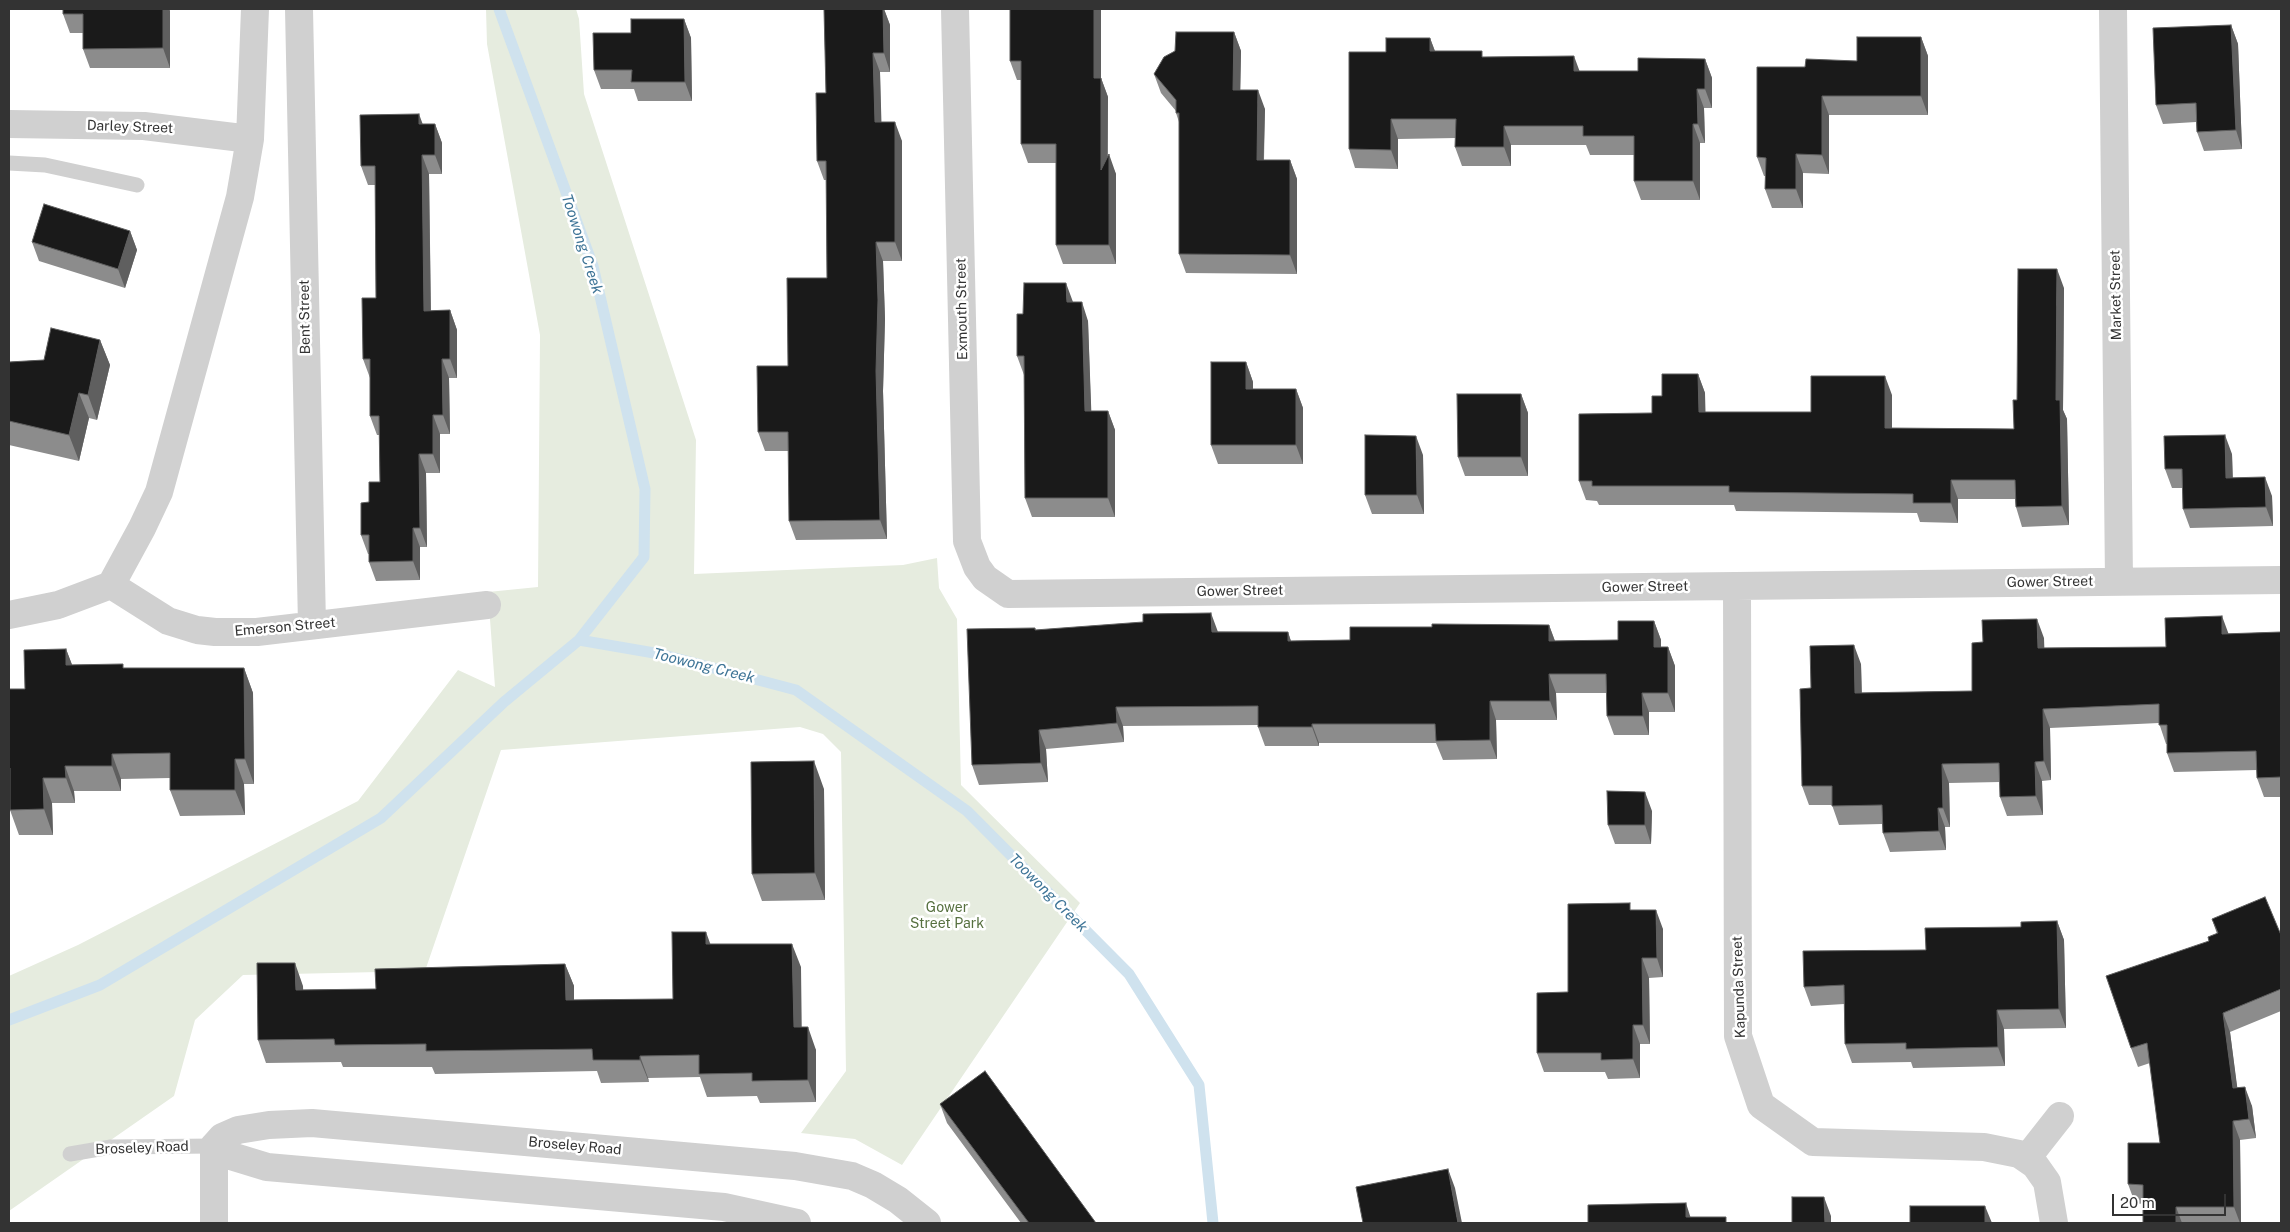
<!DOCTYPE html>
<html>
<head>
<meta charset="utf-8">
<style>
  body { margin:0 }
  #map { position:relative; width:2290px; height:1232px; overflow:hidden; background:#fff; font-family:"Public Sans",sans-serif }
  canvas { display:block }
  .frame { position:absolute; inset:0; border:10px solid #333; pointer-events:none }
  .scale { position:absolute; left:2112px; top:1194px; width:114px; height:22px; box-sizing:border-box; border:2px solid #333; border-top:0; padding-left:6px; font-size:15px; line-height:18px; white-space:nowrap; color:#333; -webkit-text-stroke:4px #fff; paint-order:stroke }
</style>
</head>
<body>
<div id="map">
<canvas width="2290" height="1232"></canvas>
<div class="frame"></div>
<div class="scale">20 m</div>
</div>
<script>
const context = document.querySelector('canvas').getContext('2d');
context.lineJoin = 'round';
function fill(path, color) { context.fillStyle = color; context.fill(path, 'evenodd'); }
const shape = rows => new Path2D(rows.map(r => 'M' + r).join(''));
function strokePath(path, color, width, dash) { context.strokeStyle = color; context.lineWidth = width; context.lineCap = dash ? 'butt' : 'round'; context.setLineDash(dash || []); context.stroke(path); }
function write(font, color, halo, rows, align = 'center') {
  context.font = font + ' "Public Sans",sans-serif'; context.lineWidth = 5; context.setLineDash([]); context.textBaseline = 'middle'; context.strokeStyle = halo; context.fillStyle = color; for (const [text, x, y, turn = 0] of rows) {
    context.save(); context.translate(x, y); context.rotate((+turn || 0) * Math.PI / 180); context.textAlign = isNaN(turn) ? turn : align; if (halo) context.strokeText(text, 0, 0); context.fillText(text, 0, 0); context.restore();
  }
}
const green = shape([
  [486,9,576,9,579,19,584,94,696,440,694,574,903,565,937,558,939,588,957,619,961,785,1080,903,902,1165,855,1139,801,1133,846,1071,841,752,823,734,800,727,501,750,425,971,243,975,195,1020,174,1096,9,1211,9,976,78,945,358,801,458,670,495,687,488,592,538,587,540,335,487,44]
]);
const stream = shape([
  [579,640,660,654,796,690,967,811,1129,974,1199,1085,1213,1223],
  [9,1020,100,985,381,818,504,702,579,640,644,557,645,489,593,266,499,9]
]);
const lane = shape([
  [9,163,45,165,137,185],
  [70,1154,111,1147,214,1146]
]);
const street = shape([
  [299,9,312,625],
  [955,9,967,541,977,567,985,578,1008,594,2281,580],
  [2113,9,2119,581],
  [9,124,144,126,250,139],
  [111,585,142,528,159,492,240,197,250,139,255,9],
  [1737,586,1738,1036,1761,1105,1813,1142,1984,1147,2019,1154,2035,1165,2047,1182,2054,1223],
  [9,615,58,605,111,585,168,621,197,630,215,632,257,632,487,605],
  [214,1146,222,1137,238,1130,269,1125,312,1123,795,1166,852,1176,873,1185,898,1200,927,1223],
  [214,1146,231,1156,267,1167,724,1207,797,1223],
  [2027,1158,2060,1116],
  [214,1223,214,1146]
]);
const wall = shape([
  [63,9,169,9,170,11,170,68,90,68,83,49,83,33,70,33,63,14],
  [824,9,884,9,890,25,890,72,880,72,881,122,902,141,902,261,883,261,885,319,883,391,887,539,796,540,789,521,789,451,765,451,758,432,827,278,826,180,824,180,817,161,826,93],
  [1010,9,1101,9,1101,78,1108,97,1108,158,1116,174,1116,264,1063,264,1056,245,1056,163,1028,163,1021,144,1021,80,1017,80,1010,61],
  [684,19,691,38,692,101,638,101,634,89,601,89,594,70],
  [2231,25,2238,44,2242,149,2204,151,2197,132,2196,122,2163,124,2156,105],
  [1234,32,1241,51,1240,90,1265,109,1264,160,1290,160,1297,179,1297,274,1186,273,1179,254,1179,122,1176,113,1176,111,1161,93,1154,74],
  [1921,37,1928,56,1928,115,1829,115,1829,174,1803,173,1803,208,1772,208,1765,189,1765,176,1764,176,1757,157,1805,67,1857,61],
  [1430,38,1435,51,1484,57,1579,71,1638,71,1705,59,1712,78,1712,108,1704,108,1705,143,1700,143,1700,200,1641,200,1634,181,1634,155,1590,155,1586,145,1511,145,1511,166,1462,166,1455,147,1456,138,1398,139,1398,169,1355,168,1349,149,1386,52],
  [423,124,435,124,442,143,442,174,429,174,431,311,450,310,457,330,457,378,449,378,450,434,440,434,440,473,426,473,427,547,420,547,420,580,376,581,369,562,369,554,368,554,361,535,369,502,380,482,379,435,377,435,370,416,370,378,363,359,376,298,375,185,368,185,361,166],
  [130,231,137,250,125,288,39,261,32,242],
  [2064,288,2063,410,2067,419,2069,525,2022,527,2016,507,2015,499,1958,499,1958,523,1920,522,1917,513,1736,511,1734,505,1599,505,1597,501,1586,500,1579,481,1652,413,1662,396,1698,374,1705,393,1705,412,1811,412,1892,395,1892,428,2014,429,2017,400],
  [1073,302,1088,321,1091,411,1108,411,1115,430,1115,517,1032,517,1025,498,1024,375,1017,356,1023,314],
  [100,340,110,365,97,420,89,418,79,461,9,445,9,362,44,360],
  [1246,362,1253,382,1253,389,1296,389,1303,408,1303,464,1218,464,1211,445],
  [1521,394,1528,413,1528,476,1465,476,1458,457],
  [2232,454,2233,478,2272,496,2273,526,2190,528,2183,509,2183,488,2172,488,2165,469],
  [1423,455,1424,514,1372,514,1365,495],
  [1654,621,1661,640,1661,647,1668,647,1675,666,1675,712,1649,712,1649,735,1614,735,1607,716,1607,693,1556,693,1557,720,1496,720,1497,759,1443,760,1436,743,1319,743,1319,746,1265,746,1258,727,1258,725,1123,726,1124,742,1046,749,1048,782,979,785,972,765,1035,628,1036,630,1288,632,1291,641,1350,640,1432,627,1549,625,1555,641,1618,640],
  [2281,632,2281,797,2264,797,2257,778,2257,770,2174,772,2167,753,2167,744,2166,744,2159,723,2050,728,2051,780,2042,781,2043,815,2007,816,2000,797,2000,782,1949,783,1950,827,1945,827,1946,850,1890,852,1883,833,1882,824,1839,825,1832,805,1809,805,1802,786,1811,688,1861,664,1862,693,1972,691,1983,642,2044,638,2044,648,2166,647,2228,634],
  [66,649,72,665,124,668,244,668,253,693,254,784,244,784,245,815,180,816,170,790,170,778,121,779,121,791,74,791,75,803,52,803,53,835,19,835,10,810,10,793,9,793,9,689,25,689],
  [824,789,825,900,762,901,752,874],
  [1652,811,1651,844,1615,844,1608,825],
  [1632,910,1663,929,1663,977,1649,978,1650,1044,1640,1044,1640,1078,1608,1079,1605,1072,1544,1072,1537,1053,1568,992],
  [2212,919,2281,935,2281,1011,2230,1032,2237,1088,2252,1106,2256,1138,2240,1140,2241,1223,2143,1223,2143,1204,2135,1203,2128,1184,2160,1143,2150,1063,2138,1067,2131,1048,2209,941,2217,934],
  [2057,921,2064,940,2066,1028,2004,1029,2005,1066,1913,1068,1911,1062,1852,1063,1845,1044,1844,1004,1811,1006,1804,987,1926,950,2021,927],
  [710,944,801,967,801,1027,816,1050,816,1102,760,1103,757,1096,707,1097,700,1077,648,1078,649,1082,601,1083,597,1071,435,1074,432,1067,343,1067,341,1062,266,1063,258,1040,303,986,303,990,376,989,565,964,574,986,574,1000,673,999],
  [940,1104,1096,1223,1021,1223,947,1123]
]);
const shadedWall = shape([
  [163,9,169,9,170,11,170,68,163,48],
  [883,9,884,9,890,25,890,72,884,53],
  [1094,9,1101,9,1101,78,1108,97,1107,189,1101,170,1094,78],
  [684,19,691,38,692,101,685,82],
  [2231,25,2238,44,2242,149,2236,130],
  [1234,32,1241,51,1240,109,1233,90],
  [1921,37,1928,56,1928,115,1921,96],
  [1430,38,1437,57,1430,51],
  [873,53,880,72,882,141,875,122],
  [1574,56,1581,75,1574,71],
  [1705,59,1712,78,1712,108,1705,89],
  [1697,89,1704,108,1705,143,1698,124],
  [1258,90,1265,109,1263,179,1257,160],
  [1822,96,1829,115,1829,174,1822,155],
  [419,114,426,133,419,124],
  [1391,119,1398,139,1398,169,1391,150],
  [895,122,902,141,902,261,895,242],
  [435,124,442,143,442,174,435,155],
  [1693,124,1700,143,1700,200,1693,181],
  [1504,126,1511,145,1511,166,1504,147],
  [1109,154,1116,174,1116,264,1109,245],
  [1796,154,1803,173,1803,208,1796,189],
  [422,155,429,174,431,330,424,311],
  [1290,160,1297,179,1297,274,1290,255],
  [130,231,137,250,125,288,118,269],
  [876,242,883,261,885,319,883,391,887,539,880,520,876,371],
  [2057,269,2064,288,2063,410,2067,419,2069,525,2062,506,2056,400],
  [1066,283,1073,302,1073,321,1067,302],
  [1082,302,1088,321,1092,430,1085,411],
  [450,310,457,330,457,378,450,359],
  [100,340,110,365,97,420,88,395],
  [442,359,449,378,450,434,443,415],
  [1246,362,1253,382,1253,408,1246,389],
  [1698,374,1705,393,1706,431,1699,412],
  [1885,376,1892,395,1892,447,1885,428],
  [1296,389,1303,408,1303,464,1296,445],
  [79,393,89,418,79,461,69,435],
  [1521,394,1528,413,1528,476,1521,457],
  [1108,411,1115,430,1115,517,1108,498],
  [433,415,440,434,440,473,433,454],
  [2225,435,2232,454,2233,497,2226,478],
  [1416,436,1423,455,1424,514,1417,495],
  [419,454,426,473,427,547,420,528],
  [2265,477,2272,496,2273,526,2266,507],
  [1951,480,1958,499,1958,523,1951,503],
  [413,528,420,547,420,580,413,561],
  [1211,613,1218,632,1212,632],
  [2222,616,2229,635,2222,634],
  [2037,619,2044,638,2045,667,2038,648],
  [1654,621,1661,640,1661,666,1654,647],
  [1549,625,1556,644,1549,641],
  [1288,632,1294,651,1288,641],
  [1854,645,1861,664,1862,712,1855,693],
  [1668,647,1675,666,1675,712,1668,693],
  [66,649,76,675,66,665],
  [244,668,253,693,254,784,245,759],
  [1549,674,1556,693,1557,720,1550,701],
  [1642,693,1649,712,1649,735,1643,716],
  [1490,701,1496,720,1497,759,1490,740],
  [1116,707,1123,726,1124,742,1117,723],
  [2043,709,2050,728,2051,780,2044,761],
  [1312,724,1319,743,1319,746,1312,727],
  [1039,730,1046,749,1048,782,1041,763],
  [112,754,121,779,121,791,112,766],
  [235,759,244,784,245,815,235,790],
  [814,761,824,789,825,900,815,873],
  [2035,762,2042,781,2043,815,2036,796],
  [1942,764,1949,783,1950,827,1943,808],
  [65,766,74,791,75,803,66,778],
  [43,778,52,803,53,835,44,809],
  [1645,792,1652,811,1651,844,1645,825],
  [1938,808,1945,827,1946,850,1939,831],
  [1656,910,1663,929,1663,977,1657,958],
  [2057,921,2064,940,2066,1028,2059,1009],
  [706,932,714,954,706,944],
  [792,944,801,967,802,1050,794,1027],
  [1642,958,1649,978,1650,1044,1643,1025],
  [295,963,303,986,304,1012,296,990],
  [565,964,574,986,574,1022,566,1000],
  [1997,1010,2004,1029,2005,1066,1998,1047],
  [2223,1013,2230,1032,2240,1108,2233,1088],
  [1633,1025,1640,1044,1640,1078,1633,1059],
  [808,1027,816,1050,816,1102,808,1080],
  [640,1056,648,1078,649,1082,640,1060],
  [2245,1087,2252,1106,2256,1138,2249,1119],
  [2233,1121,2240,1140,2241,1223,2240,1223,2234,1207],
  [1448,1169,1455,1188,1462,1223,1458,1223],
  [1824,1197,1831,1216,1831,1223,1825,1223],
  [1686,1203,1692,1222,1686,1217],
  [1985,1206,1992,1223,1985,1223],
  [2176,1207,2182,1223,2176,1223]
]);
const building = shape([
  [63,9,163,9,163,48,83,49,83,14,63,14,63,9],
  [824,9,883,9,884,53,873,53,875,122,895,122,895,242,876,242,878,300,876,371,880,520,789,521,788,432,758,432,757,366,788,366,787,278,827,278,826,161,817,161,816,93,826,93,824,9],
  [1010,9,1094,9,1094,78,1101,78,1101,170,1109,154,1109,245,1056,245,1056,144,1021,144,1021,61,1010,61,1010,9],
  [631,19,684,19,685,82,631,82,632,70,594,70,593,33,631,33,631,19],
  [2231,25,2236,130,2197,132,2196,103,2156,105,2153,28,2231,25],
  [1176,32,1234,32,1233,90,1258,90,1257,160,1290,160,1290,255,1179,254,1179,113,1176,113,1176,100,1154,74,1164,57,1175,51,1176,32],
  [1857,37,1921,37,1921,96,1822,96,1822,155,1796,154,1796,189,1765,189,1766,158,1757,157,1757,67,1805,67,1806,59,1857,61,1857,37],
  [1386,38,1430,38,1430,51,1482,51,1482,57,1574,56,1574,71,1638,71,1638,58,1705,59,1705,89,1697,89,1698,124,1693,124,1693,181,1634,181,1634,136,1583,136,1583,126,1504,126,1504,147,1455,147,1456,119,1391,119,1391,150,1349,149,1349,52,1386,52,1386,38],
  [419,114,419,124,435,124,435,155,422,155,424,311,450,310,450,359,442,359,443,415,433,415,433,454,419,454,420,528,413,528,413,561,369,562,369,535,361,535,361,503,369,502,369,482,380,482,379,416,370,416,370,359,363,359,362,298,376,298,375,166,361,166,360,115,419,114],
  [44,204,130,231,118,269,32,242,44,204],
  [2018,269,2057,269,2056,400,2060,400,2062,506,2016,507,2015,480,1951,480,1951,503,1913,503,1913,494,1729,492,1729,486,1592,486,1592,481,1579,481,1579,414,1652,413,1652,396,1662,396,1662,374,1698,374,1699,412,1811,412,1811,376,1885,376,1885,428,2014,429,2013,400,2017,400,2018,269],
  [1024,283,1066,283,1067,302,1082,302,1085,411,1108,411,1108,498,1025,498,1024,356,1017,356,1017,314,1023,314,1024,283],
  [51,328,100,340,88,395,79,393,69,435,9,421,9,362,44,360,51,328],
  [1211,362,1246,362,1246,389,1296,389,1296,445,1211,445,1211,362],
  [1457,394,1521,394,1521,457,1458,457,1457,394],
  [1365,435,1416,436,1417,495,1365,495,1365,435],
  [2225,435,2226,478,2265,477,2266,507,2183,509,2182,469,2165,469,2164,436,2225,435],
  [1211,613,1212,632,1288,632,1288,641,1350,640,1350,627,1432,627,1432,624,1549,625,1549,641,1618,640,1618,621,1654,621,1654,647,1668,647,1668,693,1642,693,1643,716,1607,716,1606,674,1549,674,1550,701,1490,701,1490,740,1436,741,1435,724,1312,724,1312,727,1258,727,1258,706,1116,707,1117,723,1039,730,1041,763,972,765,967,629,1035,628,1035,630,1143,622,1143,614,1211,613],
  [2222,616,2222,634,2281,632,2281,777,2257,778,2256,751,2167,753,2167,725,2159,725,2159,704,2043,709,2044,761,2035,762,2036,796,2000,797,1999,763,1942,764,1943,808,1938,808,1939,831,1883,833,1882,805,1832,806,1832,786,1802,786,1800,689,1811,688,1810,646,1854,645,1855,693,1972,691,1972,643,1983,642,1982,620,2037,619,2038,648,2166,647,2165,618,2222,616],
  [66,649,66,665,123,664,123,668,244,668,245,759,235,759,235,790,170,790,170,753,112,754,112,766,65,766,66,778,43,778,44,809,10,810,10,768,9,768,9,689,25,689,24,650,66,649],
  [814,761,815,873,752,874,751,762,814,761],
  [1607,791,1645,792,1645,825,1608,825,1607,791],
  [2265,897,2281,935,2281,989,2223,1013,2233,1088,2245,1087,2249,1119,2233,1121,2234,1207,2176,1207,2176,1223,2143,1223,2143,1185,2128,1184,2128,1143,2160,1143,2147,1043,2131,1048,2106,976,2209,941,2208,937,2218,933,2212,919,2265,897],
  [1630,903,1630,910,1656,910,1657,958,1642,958,1643,1025,1633,1025,1633,1059,1601,1060,1601,1053,1537,1053,1537,993,1568,992,1568,904,1630,903],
  [2057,921,2059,1009,1997,1010,1998,1047,1906,1049,1906,1043,1845,1044,1844,985,1804,987,1803,951,1926,950,1925,928,2021,927,2021,922,2057,921],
  [672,932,706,932,706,944,792,944,794,1027,808,1027,808,1080,752,1081,752,1073,699,1074,699,1055,640,1056,640,1060,593,1060,592,1049,426,1051,426,1044,335,1045,334,1039,258,1040,257,963,295,963,296,990,376,989,375,969,565,964,566,1000,673,999,672,932],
  [985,1071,1096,1223,1029,1223,940,1104,985,1071],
  [1448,1169,1458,1223,1363,1223,1356,1187,1448,1169],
  [1792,1197,1824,1197,1825,1223,1792,1223,1792,1197],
  [1686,1203,1686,1217,1726,1217,1726,1223,1588,1223,1588,1205,1686,1203],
  [1910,1206,1985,1206,1985,1223,1910,1223,1910,1206]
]);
const streetNames = [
  ["Darley Street",130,127,2],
  ["Market Street",2116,295,-91],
  ["Exmouth Street",962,309,-91],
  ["Bent Street",305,317,-91],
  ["Gower Street",2050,582,-1],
  ["Gower Street",1645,587,-1],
  ["Gower Street",1240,591,-1],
  ["Emerson Street",285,627,-5],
  ["Kapunda Street",1739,987,-92],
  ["Broseley Road",575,1146,5],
  ["Broseley Road",142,1148,-2]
];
const parkNames = [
  ["Gower",947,908],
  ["Street Park",947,924]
];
const waterNames = [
  ["Toowong Creek",582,244,72],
  ["Toowong Creek",704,666,14],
  ["Toowong Creek",1048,893,45]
];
fill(green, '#e6ecdf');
strokePath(stream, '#cfe2ee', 11);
strokePath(lane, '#d0d0d0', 15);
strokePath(street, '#d0d0d0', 28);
fill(wall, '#8c8c8c');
fill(shadedWall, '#5f5f5f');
fill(building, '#1a1a1a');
strokePath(building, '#5f5f5f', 1);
write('14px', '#333', '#fff', streetNames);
write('14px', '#56703f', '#fff', parkNames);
write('italic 15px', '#3f7597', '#fff', waterNames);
</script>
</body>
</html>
